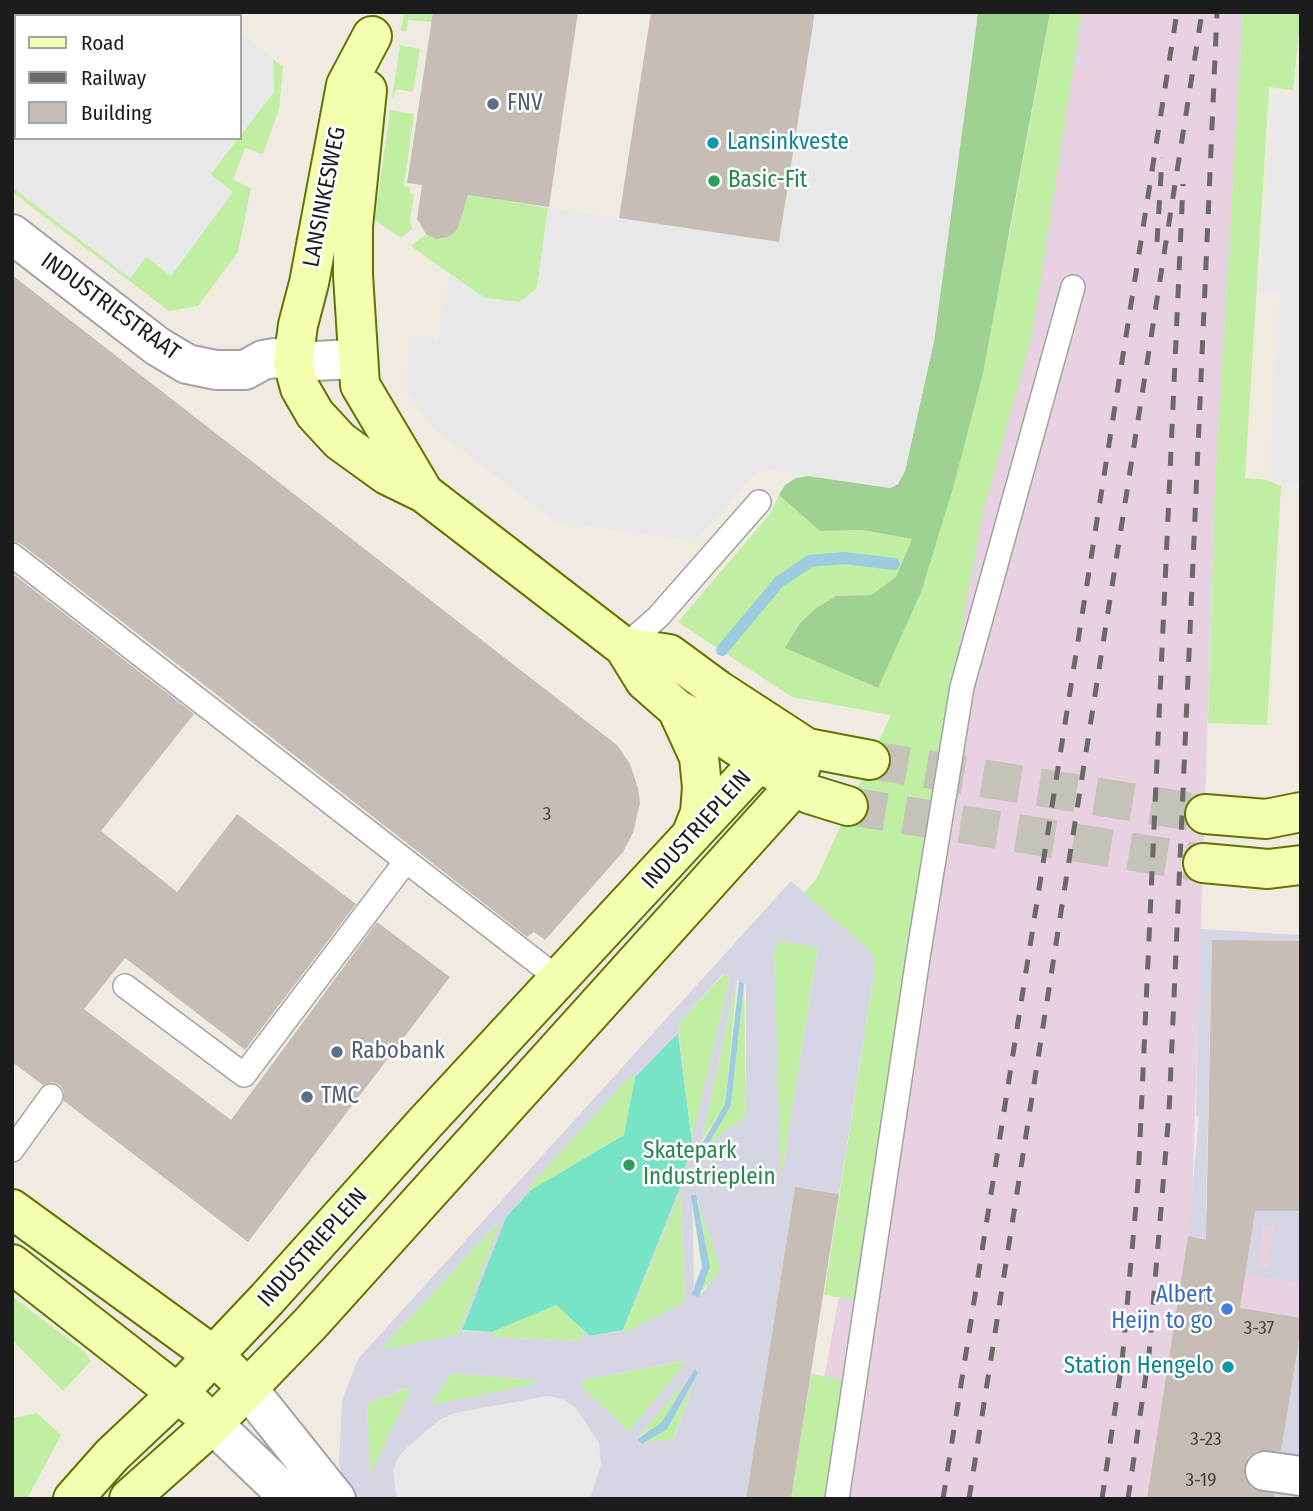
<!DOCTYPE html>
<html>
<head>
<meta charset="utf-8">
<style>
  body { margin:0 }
  #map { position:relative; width:1313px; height:1511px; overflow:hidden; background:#efebe1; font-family:"Fira Sans Condensed",sans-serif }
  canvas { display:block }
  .frame { position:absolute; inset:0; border:14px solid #1c1c1c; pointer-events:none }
  .legend { position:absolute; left:14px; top:14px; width:228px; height:126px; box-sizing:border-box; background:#fff; border:2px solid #a4a4a4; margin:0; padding:9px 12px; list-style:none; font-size:21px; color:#1c1c1c }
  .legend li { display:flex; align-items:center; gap:14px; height:35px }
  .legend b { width:35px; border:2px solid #a4a4a4 }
</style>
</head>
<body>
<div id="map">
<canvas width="1313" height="1511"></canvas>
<div class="frame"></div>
<ul class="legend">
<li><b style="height:9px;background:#f3feaf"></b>Road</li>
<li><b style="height:9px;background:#6a6a6a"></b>Railway</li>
<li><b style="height:19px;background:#c6beb4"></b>Building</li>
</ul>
</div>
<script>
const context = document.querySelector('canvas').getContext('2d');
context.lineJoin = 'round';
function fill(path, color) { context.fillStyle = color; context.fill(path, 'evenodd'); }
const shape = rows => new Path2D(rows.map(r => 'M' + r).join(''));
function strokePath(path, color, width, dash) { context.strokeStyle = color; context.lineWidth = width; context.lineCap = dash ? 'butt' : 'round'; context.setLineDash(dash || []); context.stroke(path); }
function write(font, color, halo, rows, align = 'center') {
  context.font = font + ' "Fira Sans Condensed",sans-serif'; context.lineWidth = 5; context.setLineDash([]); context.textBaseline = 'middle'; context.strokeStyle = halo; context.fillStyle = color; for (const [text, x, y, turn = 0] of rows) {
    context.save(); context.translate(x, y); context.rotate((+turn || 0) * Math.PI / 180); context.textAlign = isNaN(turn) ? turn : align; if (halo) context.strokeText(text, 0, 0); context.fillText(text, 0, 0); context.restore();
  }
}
const industrial = shape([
  [1064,12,1243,12,1215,487,1192,1207,1301,1226,1301,1464,1296,1499,802,1499,966,603]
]);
const grass = shape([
  [404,12,433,12,432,22,408,20,406,32,401,31],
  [1050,12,1082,12,1032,336,983,512,966,603,857,1300,824,1295,875,968,869,950,804,893,817,878,891,715,792,697,678,622,770,514,779,495,820,531,863,530,912,539,896,577,871,595,836,596,816,608,800,623,786,648,878,688,1009,238],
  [1243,12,1301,12,1293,90,1269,87,1245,478,1267,480,1281,486,1267,725,1208,723,1215,487],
  [400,45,420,49,413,92,397,89,392,99],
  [273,59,283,67,279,109,263,154,245,148,233,180,251,188,238,252,198,306,169,311,12,192,12,187,130,278,146,257,233,192,210,175,274,92],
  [390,110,414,114,404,186,410,187,410,193,414,195,410,221,412,229,401,238,375,220],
  [465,194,548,208,537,288,520,302,484,298,411,246,426,234,442,239,457,230],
  [780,941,818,946,781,1180,779,1178,774,949],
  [724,974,730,977,692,1142,678,1024],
  [737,980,725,1104,701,1142],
  [744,984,746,1116,710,1143,709,1138,731,1105],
  [632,1073,635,1077,624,1135,531,1190,528,1187],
  [681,1190,685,1303,624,1334,623,1330],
  [698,1203,721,1269,701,1292,710,1267],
  [503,1217,458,1335,384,1350,383,1347],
  [12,1296,85,1352,91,1361,63,1391,12,1340],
  [556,1305,583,1330,582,1341,491,1337,492,1332],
  [688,1360,629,1432,584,1389,582,1380],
  [452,1373,534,1380,535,1385,430,1405],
  [811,1374,843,1380,825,1499,791,1499],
  [689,1375,662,1423,639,1436],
  [696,1379,673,1440,642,1444,667,1428],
  [407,1388,411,1390,372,1475,370,1475,367,1404],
  [37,1413,61,1435,27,1499,12,1499,12,1418]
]);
const forest = shape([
  [978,12,1050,12,983,373,953,488,921,592,878,688,785,648,800,623,816,608,836,596,871,595,896,577,912,539,863,530,820,531,779,495,785,485,796,478,808,476,890,488,898,484,905,471,934,341]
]);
const pitch = shape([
  [678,1033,692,1142,680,1188,623,1330,590,1336,556,1305,492,1332,461,1330,506,1217,531,1190,624,1135,635,1077]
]);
const parking = shape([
  [12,12,215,12,220,16,16,16,16,138,238,138,210,174,233,192,171,276,146,257,130,278,12,187],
  [815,12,978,12,934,341,905,471,898,484,890,488,760,468,695,541,556,522,432,427,404,386,412,335,438,341,450,274,485,298,520,302,537,288,548,208,779,242],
  [240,32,273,59,274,91,240,136],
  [1273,94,1301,98,1301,485,1269,481,1280,292,1260,291],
  [541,1396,563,1399,576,1408,593,1430,601,1450,601,1464,590,1499,397,1499,393,1471,398,1458,405,1449,441,1419,455,1413]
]);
const plaza = shape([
  [791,881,869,950,874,958,875,968,839,1194,795,1187,746,1499,590,1499,601,1464,599,1443,576,1408,563,1399,547,1396,455,1413,441,1419,405,1449,398,1458,393,1471,397,1499,359,1499,343,1480,339,1462,342,1401,358,1359],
  [781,941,818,947,781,1179,774,949],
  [723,974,730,977,692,1139,678,1024],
  [737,980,746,985,746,1116,710,1143,701,1142],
  [678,1033,692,1142,680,1188,623,1330,590,1336,583,1330,582,1341,492,1337,492,1332,462,1331,506,1217,531,1190,528,1187,632,1074,635,1077],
  [681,1192,685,1302,624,1333,623,1330],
  [692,1195,696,1196,720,1269,699,1297,702,1267,694,1286],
  [501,1219,458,1335,384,1349,383,1347],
  [687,1360,629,1432,584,1389,582,1380],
  [695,1370,698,1373,667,1429,694,1384,674,1439,642,1443,637,1438,686,1380,662,1423],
  [452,1373,534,1380,535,1384,430,1405],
  [406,1388,410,1391,370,1475,367,1404],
  [1200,929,1301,935,1301,941,1212,941,1206,1209,1301,1211,1301,1283,1245,1274,1249,1245,1188,1236,1199,1117,1196,1116],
  [1263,1226,1274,1227,1267,1268,1257,1267],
  [1301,1327,1301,1499,1274,1499,1274,1492,1262,1490,1280,1456]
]);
const water = shape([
  [739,981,744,984,731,1105,709,1143,703,1142,725,1104],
  [691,1195,696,1195,710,1267,699,1297,692,1295,702,1267],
  [695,1369,698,1373,667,1429,642,1444,637,1439,662,1422]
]);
const stream = shape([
  [722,650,779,582,810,561,844,558,894,564]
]);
const building = shape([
  [433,12,578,12,549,207,468,195,457,230,448,237,436,239,426,234,417,219,422,185,407,183],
  [651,12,815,12,779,242,619,218],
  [12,275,617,745,630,764,638,788,640,803,633,833,623,852,545,940,534,932,527,937,212,691,21,544,12,541],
  [12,573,194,714,101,831,177,892,237,814,356,904,245,1050,125,958,84,1009,231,1120,377,922,450,977,248,1242,64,1101,64,1091,60,1085,52,1082,43,1085,12,1062],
  [1212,940,1301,941,1301,1211,1255,1211,1240,1308,1301,1318,1301,1327,1281,1451,1256,1451,1248,1457,1244,1467,1245,1479,1251,1488,1274,1494,1274,1499,1147,1499,1188,1236,1206,1240],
  [795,1187,839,1194,791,1499,746,1499]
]);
const secondaryTunnel = shape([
  [870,760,1205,814],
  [848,806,1203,863]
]);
const lane = shape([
  [12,555,406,861,244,1075,125,986],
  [624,647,658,617,759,502],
  [406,861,560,980],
  [12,1150,51,1096],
  [837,1499,919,951,962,687,1073,287]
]);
const street = shape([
  [12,234,157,346,187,364,216,370,245,370,263,360,275,358,293,362,357,359],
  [248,1389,336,1499],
  [213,1424,291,1499],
  [1265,1471,1301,1476]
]);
const secondary = shape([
  [372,36,346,85,309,283,298,325,293,362,300,388,315,414,340,441,387,475,424,493,624,647,645,681,677,709,696,719,809,794,848,806],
  [367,90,353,226,353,275,360,385,424,493],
  [624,647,669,654,718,690,807,748,870,760],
  [677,709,699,757,702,787,700,813,692,833],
  [1205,814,1266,819,1301,812],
  [1203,863,1268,869,1301,865],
  [12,1209,214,1356,232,1373],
  [12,1264,196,1408],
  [73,1499,112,1455,179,1392,267,1299,425,1123,759,762,807,748],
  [129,1499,213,1424,310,1324,795,786,802,763]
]);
const rail = shape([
  [1157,242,1162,158],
  [943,1499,1177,12],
  [969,1499,1202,12],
  [1102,1499,1122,1362,1138,1183,1183,184],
  [1128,1499,1149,1354,1169,1112,1217,12]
]);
const markers = [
  [493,104,7,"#5c6f8a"],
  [713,143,7,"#0f9aa8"],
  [714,181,7,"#2e9e5b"],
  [337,1052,7,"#5c6f8a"],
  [307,1097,7,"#5c6f8a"],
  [629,1165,7,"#2e9e5b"],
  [1227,1309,7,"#3f7fe0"],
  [1228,1367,7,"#0f9aa8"]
];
const numberNames = [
  ["3",547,815],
  ["3-37",1259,1329],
  ["3-23",1206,1440],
  ["3-19",1201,1481]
];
const serviceNames = [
  ["FNV",507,104],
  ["Rabobank",351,1052],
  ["TMC",321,1097]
];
const cultureNames = [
  ["Lansinkveste",727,143],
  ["Station Hengelo",1214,1367,"right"]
];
const leisureNames = [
  ["Basic-Fit",728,181],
  ["Skatepark",643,1152],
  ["Industrieplein",643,1178]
];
const streetNames = [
  ["LANSINKESWEG",325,197,-79],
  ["INDUSTRIESTRAAT",110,307,36],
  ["INDUSTRIEPLEIN",697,830,-48],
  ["INDUSTRIEPLEIN",313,1248,-48]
];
const shopNames = [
  ["Albert",1213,1296],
  ["Heijn to go",1213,1322]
];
fill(industrial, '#e8d2e2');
fill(grass, '#c0eea2');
fill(forest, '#9fd192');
fill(pitch, '#77e5c5');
fill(parking, '#e8e8e8');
fill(plaza, '#d6d5e4');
fill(water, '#9dcbe0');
strokePath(stream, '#9dcbe0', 12);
fill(building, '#c6beb4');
strokePath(secondaryTunnel, '#c5c2ba', 38, [38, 19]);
strokePath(lane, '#a3a3a3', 26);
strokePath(street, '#a3a3a3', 42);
strokePath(secondary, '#5e7600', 42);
strokePath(lane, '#fff', 23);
strokePath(street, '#fff', 38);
strokePath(secondary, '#f3feaf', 38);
strokePath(rail, '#6a6a6a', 5, [14, 14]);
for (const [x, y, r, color] of markers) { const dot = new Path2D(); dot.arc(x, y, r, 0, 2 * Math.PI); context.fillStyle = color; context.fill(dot); strokePath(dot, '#fff', 2.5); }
write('19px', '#464442', null, numberNames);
write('23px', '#4e5e75', '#fff', serviceNames, 'left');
write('23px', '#0d838f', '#fff', cultureNames, 'left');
write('23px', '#27864d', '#fff', leisureNames, 'left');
write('23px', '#1c1c1c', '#fff', streetNames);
write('23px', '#366cbe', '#fff', shopNames, 'right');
</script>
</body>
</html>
